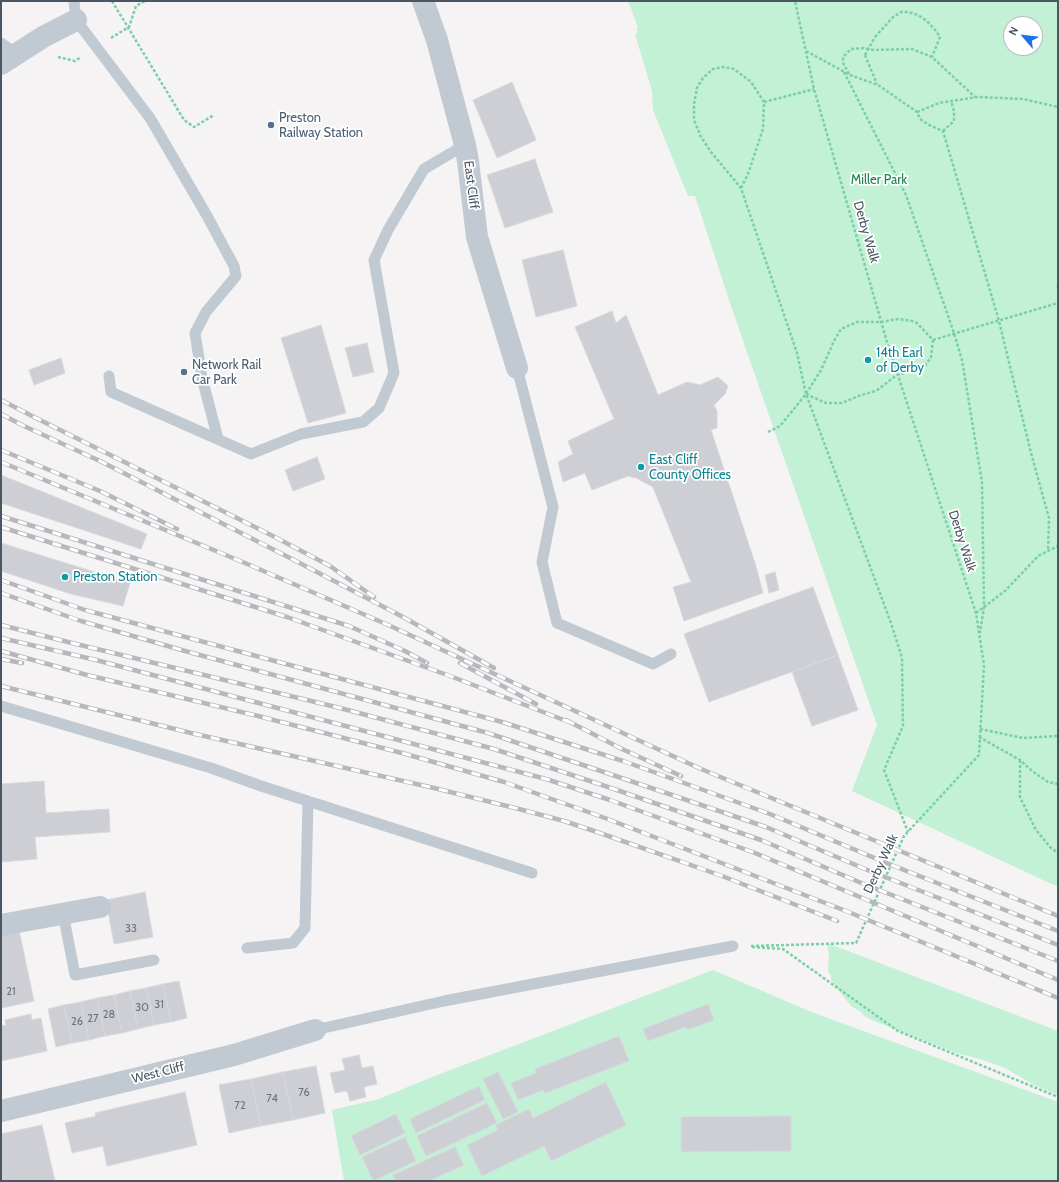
<!DOCTYPE html>
<html>
<head>
<meta charset="utf-8">
<style>
  body { margin:0 }
  #map { position:relative; width:1059px; height:1182px; overflow:hidden; background:#f5f3f3; font-family:Cabin,sans-serif }
  canvas { display:block }
  .frame { position:absolute; inset:0; border:2px solid #4a5661; pointer-events:none }
  .north { position:absolute; left:1003px; top:16px; width:40px; height:40px; box-sizing:border-box; background:#fff; border:1px solid #b7bbc0; border-radius:50%; rotate:298deg; font-size:11px; font-weight:700; line-height:16px; text-align:center; color:#4a5661 }
  .north::after { content:''; display:block; margin:auto; width:14px; height:18px; background:#1a73e8; clip-path:polygon(50% 0,100% 100%,50% 72%,0 100%) }
</style>
</head>
<body>
<div id="map">
<canvas width="1059" height="1182"></canvas>
<div class="frame"></div>
<div class="north">N</div>
</div>
<script>
const context = document.querySelector('canvas').getContext('2d');
context.lineJoin = 'round';
function fill(path, color) { context.fillStyle = color; context.fill(path, 'evenodd'); }
const shape = rows => new Path2D(rows.map(r => 'M' + r).join(''));
function strokePath(path, color, width, dash) { context.strokeStyle = color; context.lineWidth = width; context.lineCap = dash ? 'butt' : 'round'; context.setLineDash(dash || []); context.stroke(path); }
function write(font, color, halo, rows, align = 'center') {
  context.font = font + ' Cabin,sans-serif'; context.lineWidth = 3.5; context.setLineDash([]); context.textBaseline = 'middle'; context.strokeStyle = halo; context.fillStyle = color; for (const [text, x, y, turn = 0] of rows) {
    context.save(); context.translate(x, y); context.rotate((+turn || 0) * Math.PI / 180); context.textAlign = isNaN(turn) ? turn : align; if (halo) context.strokeText(text, 0, 0); context.fillText(text, 0, 0); context.restore();
  }
}
const green = shape([
  [628,1,1058,1,1058,887,852,791,877,725,732,309,695,196,688,196,653,110,652,91,635,34,638,32,636,28,638,27],
  [1011,24,1035,24,1035,48,1011,48],
  [827,943,1058,1031,1058,1095,1034,1085,1005,1068,983,1060,956,1053,874,1021,864,1016,861,1012,851,1006,831,980,831,976,828,971,829,954],
  [713,970,814,1013,1058,1102,1058,1181,344,1181,332,1110,379,1099,427,1079]
]);
const building = shape([
  [512,82,536,140,497,158,473,100,512,82],
  [535,159,553,212,505,228,487,175,535,159],
  [563,250,577,306,536,317,522,260,563,250],
  [612,311,616,323,626,315,658,395,687,382,700,385,718,377,728,386,725,394,714,405,717,411,717,428,711,430,755,563,763,593,684,621,673,587,691,582,653,487,636,478,628,476,592,490,585,473,563,482,558,462,573,454,568,441,614,419,575,327,612,311],
  [321,325,346,413,308,423,281,338,321,325],
  [367,343,374,372,353,377,345,348,367,343],
  [61,358,65,373,34,385,29,370,61,358],
  [317,457,325,479,293,491,285,470,317,457],
  [1,475,147,534,141,549,1,503,1,475],
  [1,543,130,583,123,606,71,594,1,571,1,543],
  [775,572,779,590,769,593,765,575,775,572],
  [813,587,838,655,709,702,684,634,813,587],
  [838,655,858,710,812,726,792,672,838,655],
  [44,781,46,813,109,809,110,832,35,837,37,859,1,862,1,784,44,781],
  [145,892,153,937,114,944,106,900,145,892],
  [19,930,34,1001,2,1008,1,933,19,930],
  [179,981,187,1018,171,1022,163,984,179,981],
  [163,984,171,1022,154,1025,146,988,163,984],
  [146,988,154,1025,138,1029,130,991,146,988],
  [130,991,138,1029,122,1033,114,995,130,991],
  [114,995,122,1033,105,1036,97,998,114,995],
  [97,998,105,1036,89,1040,81,1002,97,998],
  [81,1002,89,1040,72,1043,64,1005,81,1002],
  [708,1004,714,1020,687,1030,686,1027,648,1041,643,1029,708,1004],
  [64,1005,72,1043,56,1047,48,1009,64,1005],
  [31,1014,32,1020,41,1018,47,1051,1,1061,1,1026,6,1025,5,1020,31,1014],
  [619,1036,629,1061,545,1093,543,1090,518,1100,511,1083,536,1073,535,1069,619,1036],
  [359,1055,362,1068,373,1066,377,1084,364,1087,366,1097,350,1101,347,1091,335,1093,330,1073,345,1070,342,1059,359,1055],
  [316,1066,325,1113,293,1120,283,1072,316,1066],
  [283,1072,293,1120,261,1126,251,1079,283,1072],
  [498,1072,518,1112,503,1119,483,1079,498,1072],
  [251,1079,261,1126,229,1133,219,1085,251,1079],
  [606,1082,626,1125,551,1161,544,1146,482,1176,467,1145,498,1130,496,1125,529,1109,533,1118,606,1082],
  [479,1086,485,1100,416,1133,410,1119,479,1086],
  [185,1092,197,1145,107,1166,103,1146,72,1153,65,1123,96,1116,95,1113,185,1092],
  [487,1103,497,1123,426,1156,417,1136,487,1103],
  [396,1114,405,1133,360,1155,351,1136,396,1114],
  [791,1116,791,1151,681,1152,681,1117,791,1116],
  [42,1125,55,1181,2,1181,1,1177,1,1134,42,1125],
  [405,1137,416,1161,373,1181,362,1157,405,1137],
  [455,1147,464,1165,429,1181,395,1181,393,1175,455,1147]
]);
const path = shape([
  [112,1,184,120,194,127,214,115],
  [875,37,892,18,901,12,908,12,918,15,927,21,936,31,940,37,932,57],
  [111,38,129,27,136,6,145,1],
  [806,51,850,75,878,85,917,112,920,119,929,125,943,131,999,321,1031,453,1049,518,1048,551],
  [865,55,877,84],
  [58,57,75,61,81,57],
  [844,72,906,195,954,333,962,360,982,482,984,607,980,633],
  [849,74,843,63,843,57,851,49,864,48,874,50,912,49,932,57,975,97],
  [764,102,814,89],
  [917,112,939,103,977,97,1023,99,1058,107],
  [943,131,954,121,954,111,951,101],
  [741,188,748,174,763,129,764,102,751,82,734,69,723,67,713,69,703,78,697,88,694,104,694,120,701,137,711,152,741,188,797,353,806,394,891,623,902,658,903,726,884,770,908,832],
  [1058,285,1058,288],
  [933,340,1058,303],
  [806,394,826,403,842,403,861,395,876,391,897,375,917,370,925,366,931,357,933,340],
  [768,432,780,426,806,394,821,370,834,341,841,329,857,322,881,322,898,319,912,321,917,323,933,340],
  [976,613,1005,591,1038,556,1058,546],
  [980,729,1023,738,1058,736],
  [979,737,1020,760,1032,771,1048,782,1058,784],
  [1020,760,1020,797,1036,830,1050,847,1058,853],
  [751,946,856,943,904,836,979,755,984,665,976,613,887,342,814,89,795,1],
  [752,947,783,949,898,1031,1058,1097]
]);
const lane = shape([
  [74,1,76,20,150,118,206,214,234,266,236,276,206,312,195,333,202,378,218,439],
  [1,43,17,54],
  [517,368,553,507,542,562,557,623,653,664,671,654],
  [109,376,111,392,251,454,301,434,363,422,379,408,394,373,374,260,388,230,424,169,465,145],
  [1,706,211,768,261,786,532,873],
  [63,913,75,975,154,960],
  [247,948,293,943,305,928,308,801],
  [315,1030,444,1001,733,946]
]);
const street = shape([
  [423,1,437,40,465,145,468,161,477,237,517,368],
  [1,64,43,37,76,20],
  [1,925,100,907],
  [1,1111,234,1055,315,1030]
]);
const rail = shape([
  [1,400,34,417,271,535,330,566,374,597],
  [1,414,24,426,102,462,292,559,403,617,494,668],
  [1,450,100,491,177,529],
  [1,462,245,563,386,624,701,769,1058,916],
  [1,516,349,626,405,651,427,663],
  [1,527,287,617,450,676,569,722],
  [1,580,85,610,502,722,623,761,770,814,884,862,1058,931],
  [1,593,81,621,185,651,488,733,675,796,766,827,865,869,1058,945],
  [1,625,68,642,340,708,494,749,614,789,761,840,859,882,1058,961],
  [1,638,96,660,546,779,610,800,755,853,1058,980],
  [1,651,87,675,258,716,402,753,504,782,605,818,846,911,1058,998],
  [1,659,22,663],
  [460,663,536,704],
  [1,686,191,733,434,788,519,809,564,821,597,832,722,876,837,921],
  [566,720,622,749,681,776]
]);
const pathBridge = shape([
  [865,55,875,37]
]);
const markers = [
  [271,125,4,"#5c6f8a"],
  [868,360,4,"#0f9aa8"],
  [184,372,4,"#5c6f8a"],
  [641,467,4,"#0f9aa8"],
  [65,577,4,"#0f9aa8"]
];
const numberNames = [
  ["33",131,929],
  ["21",11,992],
  ["31",159,1005],
  ["30",142,1008],
  ["28",109,1015],
  ["27",93,1019],
  ["26",77,1022],
  ["76",304,1093],
  ["74",272,1099],
  ["72",240,1106]
];
const serviceNames = [
  ["Preston",279,118],
  ["Railway Station",279,133],
  ["Network Rail",192,365],
  ["Car Park",192,380]
];
const parkNames = [
  ["Miller Park",879,180]
];
const streetNames = [
  ["East Cliff",471,185,83],
  ["Derby Walk",866,232,74],
  ["Derby Walk",962,541,72],
  ["Derby Walk",881,864,-65],
  ["West Cliff",158,1073,-14]
];
const cultureNames = [
  ["14th Earl",876,353],
  ["of Derby",876,368],
  ["East Cliff",649,460],
  ["County Offices",649,475],
  ["Preston Station",73,577]
];
fill(green, '#c3f1d5');
fill(building, '#cdcfd5');
strokePath(building, '#d7d9de', 1);
strokePath(path, '#7ad0a6', 2.5, [3, 2]);
strokePath(lane, '#c1cad2', 11);
strokePath(street, '#c1cad2', 22);
strokePath(rail, '#b5b8bd', 4.5);
strokePath(rail, '#fff', 3, [9]);
strokePath(pathBridge, '#7ad0a6', 2.5, [3, 2]);
for (const [x, y, r, color] of markers) { const dot = new Path2D(); dot.arc(x, y, r, 0, 2 * Math.PI); context.fillStyle = color; context.fill(dot); strokePath(dot, '#fff', 1.5); }
write('11px', '#6b747e', null, numberNames);
write('13px', '#4e5e75', '#fff', serviceNames, 'left');
write('13px', '#17864f', '#fff', parkNames);
write('13px', '#4a5661', '#fff', streetNames);
write('13px', '#0d838f', '#fff', cultureNames, 'left');
</script>
</body>
</html>
